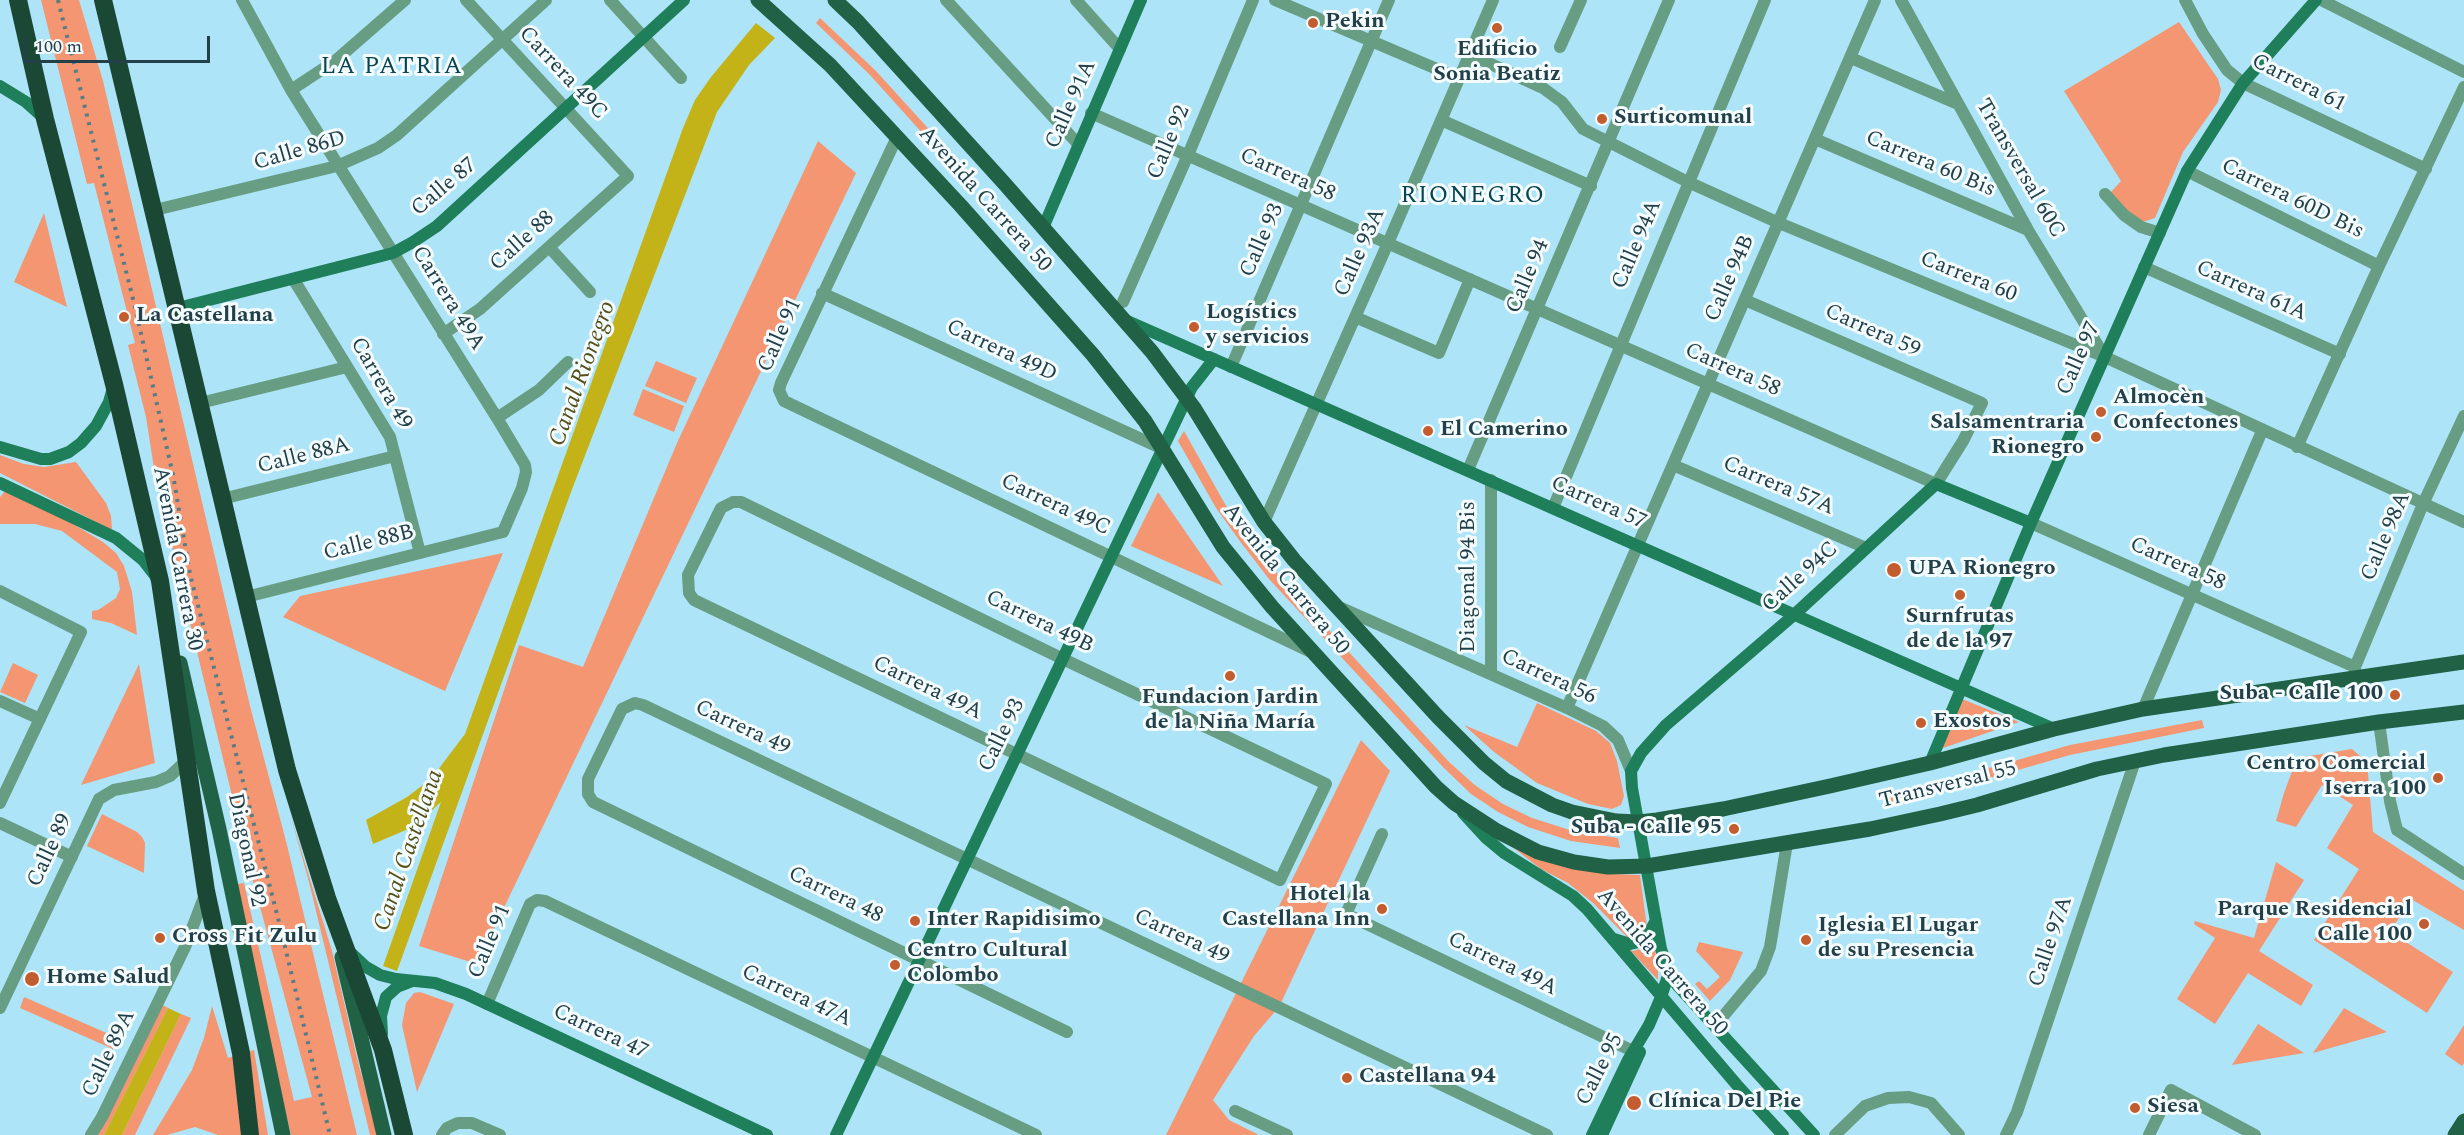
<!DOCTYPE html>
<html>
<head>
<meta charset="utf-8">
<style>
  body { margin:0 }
  #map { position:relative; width:2464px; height:1135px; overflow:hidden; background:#ade4f8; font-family:Spectral,serif }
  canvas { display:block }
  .scale { position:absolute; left:24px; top:36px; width:186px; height:27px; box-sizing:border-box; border:3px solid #23404a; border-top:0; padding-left:8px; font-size:18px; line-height:21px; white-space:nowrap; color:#23404a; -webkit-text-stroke:4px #f5fcfe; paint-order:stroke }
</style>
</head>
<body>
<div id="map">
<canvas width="2464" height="1135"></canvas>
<div class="scale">100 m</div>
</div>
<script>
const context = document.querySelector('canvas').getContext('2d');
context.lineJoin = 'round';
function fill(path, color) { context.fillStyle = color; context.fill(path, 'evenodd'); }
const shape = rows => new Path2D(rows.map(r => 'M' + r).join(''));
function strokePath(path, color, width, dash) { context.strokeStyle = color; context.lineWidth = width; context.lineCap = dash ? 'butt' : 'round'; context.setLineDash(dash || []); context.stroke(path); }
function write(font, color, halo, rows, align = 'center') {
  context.font = font + ' Spectral,serif'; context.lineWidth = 6; context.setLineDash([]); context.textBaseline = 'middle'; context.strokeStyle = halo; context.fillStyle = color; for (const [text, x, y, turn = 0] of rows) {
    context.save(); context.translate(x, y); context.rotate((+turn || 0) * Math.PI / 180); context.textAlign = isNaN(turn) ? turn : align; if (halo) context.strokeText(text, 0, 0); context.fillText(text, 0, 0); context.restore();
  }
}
const green = shape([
  [41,0,79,0,103,81,250,706,286,841,357,1135,291,1135,266,1027,237,884,244,883,294,1101,312,1097,251,874,190,623,154,468,146,417,128,345,135,343,94,183,87,184],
  [820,18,876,71,975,180,969,185,870,75,816,23],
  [2179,22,2218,79,2221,90,2218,102,2183,152,2155,218,2143,222,2124,208,2110,193,2121,181,2064,91],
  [818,141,856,173,477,964,419,946,519,645,583,667,677,443],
  [44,213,67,307,14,282],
  [656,361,697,378,686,403,645,386],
  [643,389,684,406,674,432,633,415],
  [1184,431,1225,504,1249,540,1277,573,1449,762,1476,786,1503,804,1532,818,1573,831,1618,838,1620,848,1571,841,1528,827,1498,812,1471,794,1443,767,1269,579,1242,544,1216,508,1178,441],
  [0,455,24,464,44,467,76,462,106,503,111,516,112,530,0,473],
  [5,491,68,521,103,542,116,553,124,566,132,592,137,635,111,623,92,619,92,611,98,610,116,598,120,589,117,572,62,531,35,524,0,524,0,497],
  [1158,492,1223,586,1131,546],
  [503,553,445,691,283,617,300,596],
  [13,663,38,675,25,703,0,692],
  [139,664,155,763,81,785],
  [1962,699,2019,722,1940,749],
  [1537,703,1596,731,1610,743,1617,761,1624,796,1621,805,1612,809,1588,804,1537,783,1494,752,1464,725,1517,747],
  [2202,720,2204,728,2070,755,1980,781,1888,804,1887,795,1947,780,2070,745],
  [1361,740,1390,771,1279,1007,1254,1036,1213,1100,1229,1120,1259,1135,1166,1135],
  [2352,749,2367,762,2373,832,2464,891,2464,930,2411,899,2390,932,2453,972,2427,1013,2314,940,2359,869,2327,848,2353,805,2322,785,2296,827,2276,821,2284,793,2297,758],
  [102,814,137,832,142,837,145,843,144,873,87,846],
  [290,814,332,951,359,1066,378,1135,370,1135,309,882],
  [1511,846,1615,874,1640,875,1647,928,1642,936,1628,938,1593,903,1568,883,1541,869],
  [2276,862,2304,880,2259,951,2313,985,2301,1006,2248,973,2215,1024,2177,999,2215,938,2194,924,2195,921,2254,938],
  [1653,942,1658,965,1658,980,1628,948,1633,951,1644,948],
  [1699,942,1743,952,1730,980,1710,1001,1695,984,1699,981,1707,989,1720,977,1696,951],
  [420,992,454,1004,417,1092,402,1025,406,1003,414,993],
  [24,997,118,1038,113,1049,20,1008],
  [161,1004,168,1008,104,1135,98,1135],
  [212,1006,228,1058,254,1050,268,1135,218,1135,195,1127,167,1135,153,1135,192,1070,204,1038],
  [2344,1008,2387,1032,2313,1053],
  [181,1014,191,1018,135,1135,122,1135],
  [2258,1024,2304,1053,2232,1065],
  [2464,1025,2464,1063,2462,1066,2445,1054]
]);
const water = shape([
  [756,23,775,38,749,65,717,112,571,492,397,971,383,966,441,802,413,827,373,844,366,820,407,797,431,779,465,734,683,128,695,100,711,77],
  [168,1008,181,1014,122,1135,104,1135]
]);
const street = shape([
  [242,0,291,90,497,418,525,465,526,472,522,488,503,532,246,597],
  [610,0,681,78],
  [946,0,1078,144],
  [1076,0,1120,49],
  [1275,0,1458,78],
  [1901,0,2028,230,2105,357],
  [2185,0,2203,34,2227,70,2243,83,2426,169],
  [2321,0,2464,72],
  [1560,47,1581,0],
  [1469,54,1543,88,1562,102,1583,129,1688,182,1779,223,2105,357,2464,522],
  [1851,58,1958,104],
  [291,90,335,61,405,0],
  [1091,113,1936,484,1963,441,1982,403,1745,300],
  [1441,120,1591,186],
  [897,137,781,383,779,390,784,401,1311,652],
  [1815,139,2028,230],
  [2187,171,2379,266],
  [2105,194,2124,215,2141,227,2160,233],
  [155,210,337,166,378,148,397,135,546,0],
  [549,247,590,292],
  [2144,267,2340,354],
  [294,280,390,437,420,553],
  [822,293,1163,449],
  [1123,302,1188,155,1253,0],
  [1355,317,1439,353,1470,279],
  [443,334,480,309,628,176,466,0],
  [1231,367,1389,0],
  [200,403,347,367],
  [497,418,539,390,568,362],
  [2297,447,2379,266,2464,87],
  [1673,465,1866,548],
  [1468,470,1669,0],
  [1491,480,1491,674],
  [222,499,395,456],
  [733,502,741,502,1063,659,1326,784,1280,880,694,600,689,593,688,575,721,508,733,502],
  [1553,508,1765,0],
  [1264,522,1388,243,1493,0],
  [2031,523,2355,667],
  [0,591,81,632,0,803],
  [1339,607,1567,708,1603,726,1618,740,1631,771],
  [2355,674,2355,667,2423,504,2464,416],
  [0,701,40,719],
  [1567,708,1875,0],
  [2143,709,2262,431],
  [2379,722,2390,801,2397,830,2464,874],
  [0,823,72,857],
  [1382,834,1346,914,1639,1054],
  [487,1004,530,904,537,900,545,901,1036,1135],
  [0,1008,99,799,114,790,156,782,170,776,186,761],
  [1715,1026,1761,971,1770,947,1787,843],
  [1067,1032,593,802,588,794,588,779,622,709,635,703,643,705,1547,1135],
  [1235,1111,1287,1135],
  [91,1135,102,1117,185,947,206,892],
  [442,1135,447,1128,458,1123,472,1123,500,1135],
  [1835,1135,1865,1106,1888,1098,1909,1097,1931,1103,1959,1135],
  [2006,1135,2017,1112,2135,761],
  [2149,1135,2171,1090,2255,1135]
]);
const secondary = shape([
  [0,86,26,102,45,119],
  [1043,228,1141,0],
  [178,308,393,253,413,242,437,226,684,0],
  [1125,320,2054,729],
  [0,447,41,459,50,459,69,452,81,443,96,426,109,402,113,388],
  [0,483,116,538,143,560,157,578],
  [1930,763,2031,523,2187,171,2243,83,2316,0],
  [1463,813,1486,838,1504,853,1573,896,1587,909,1737,1085,1783,1135],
  [1614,939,1630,944,1639,942,1647,937,1656,920],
  [349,951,366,967,380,975,396,979,435,983,466,994,767,1135],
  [382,1034,381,1016,386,997,397,987,410,982],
  [836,1135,1192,387,1214,359],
  [1592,1135,1628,1060,1649,1025,1661,997,1669,973],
  [1602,1135,1640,1052],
  [1814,1135,1677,985,1669,973,1661,949,1632,788,1631,771,1641,753,1666,725,1795,614,1936,484,2031,523]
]);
const primary = shape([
  [758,0,830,65,961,206,1093,355,1145,421,1223,547,1272,607,1436,787,1454,803,1497,831,1538,852,1574,862,1608,867,1647,866,1870,829,1940,814,1977,805,2097,769,2164,755,2379,722,2464,712],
  [835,0,858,22,1004,183,1152,352,1194,408,1264,522,1294,560,1438,717,1484,763,1506,781,1552,805,1572,812,1616,821,1639,822,1657,820,1723,809,1830,786,1930,763,2054,729,2143,709,2464,662],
  [180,663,219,829,283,1135],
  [342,957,384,1135],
  [2455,1135,2464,1121]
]);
const highway = shape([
  [18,0,45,119,114,384,160,581,206,891,241,1053,250,1135],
  [103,0,287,770,327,898,383,1050,404,1135]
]);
const rail = shape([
  [58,0,135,307,173,475,190,574,281,930,330,1135]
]);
const markers = [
  [1313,23,6,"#c35c2f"],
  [1497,28,6,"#c35c2f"],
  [1602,119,6,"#c35c2f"],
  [124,317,6,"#c35c2f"],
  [1194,327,6,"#c35c2f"],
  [2101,412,6,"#c35c2f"],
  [1428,431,6,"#c35c2f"],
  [2096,437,6,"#c35c2f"],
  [1894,570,8,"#c35c2f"],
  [1960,595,6,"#c35c2f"],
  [1230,676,6,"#c35c2f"],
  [2395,695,6,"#c35c2f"],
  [1921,723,6,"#c35c2f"],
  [2438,778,6,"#c35c2f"],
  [1734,829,6,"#c35c2f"],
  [1382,909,6,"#c35c2f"],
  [915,921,6,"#c35c2f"],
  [2424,924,6,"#c35c2f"],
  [160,938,6,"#c35c2f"],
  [1806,940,6,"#c35c2f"],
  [895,965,6,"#c35c2f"],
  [32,979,8,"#c35c2f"],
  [1347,1078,6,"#c35c2f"],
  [1634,1103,8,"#c35c2f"],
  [2135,1108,6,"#c35c2f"]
];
const poiNames = [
  ["Pekin",1325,23],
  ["Edificio",1497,51,"center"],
  ["Sonia Beatiz",1497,76,"center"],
  ["Surticomunal",1614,119],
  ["Logístics",1206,314],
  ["y servicios",1206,339],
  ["La Castellana",136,317],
  ["Almocèn",2113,399],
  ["Confectones",2113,424],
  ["Salsamentraria",2084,424,"right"],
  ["Rionegro",2084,449,"right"],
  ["El Camerino",1440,431],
  ["UPA Rionegro",1908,570],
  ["Surnfrutas",1960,618,"center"],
  ["de de la 97",1960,643,"center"],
  ["Suba - Calle 100",2383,695,"right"],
  ["Fundacion Jardin",1230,699,"center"],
  ["de la Niña María",1230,724,"center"],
  ["Exostos",1933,723],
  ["Centro Comercial",2426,765,"right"],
  ["Iserra 100",2426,790,"right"],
  ["Suba - Calle 95",1722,829,"right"],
  ["Hotel la",1370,896,"right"],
  ["Castellana Inn",1370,921,"right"],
  ["Parque Residencial",2412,911,"right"],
  ["Calle 100",2412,936,"right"],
  ["Inter Rapidisimo",927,921],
  ["Iglesia El Lugar",1818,927],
  ["de su Presencia",1818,952],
  ["Cross Fit Zulu",172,938],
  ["Centro Cultural",907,952],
  ["Colombo",907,977],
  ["Home Salud",46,979],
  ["Castellana 94",1359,1078],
  ["Clínica Del Pie",1648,1103],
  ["Siesa",2147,1108]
];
const streetNames = [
  ["Carrera 49C",562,74,47],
  ["Carrera 61",2298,84,27],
  ["Calle 91A",1072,105,-66],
  ["Calle 92",1170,143,-67],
  ["Calle 86D",300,152,-16],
  ["Carrera 60 Bis",1930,165,23],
  ["Transversal 60C",2019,169,60],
  ["Carrera 58",1287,176,24],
  ["Calle 87",445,188,-40],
  ["Avenida Carrera 50",984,200,48],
  ["Carrera 60D Bis",2292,200,26],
  ["Calle 93",1263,241,-66],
  ["Calle 88",523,242,-42],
  ["Calle 94A",1638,245,-67],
  ["Calle 93A",1361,253,-66],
  ["Calle 94",1529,277,-67],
  ["Carrera 60",1968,278,22],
  ["Calle 94B",1731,279,-66],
  ["Carrera 61A",2251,292,24],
  ["Carrera 49A",447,299,58],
  ["Carrera 59",1872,332,24],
  ["Calle 91",781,336,-66],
  ["Carrera 49D",1001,352,25],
  ["Calle 97",2080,359,-66],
  ["Carrera 58",1732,371,24],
  ["Carrera 49",380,384,60],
  ["Calle 88A",304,457,-14],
  ["Carrera 57A",1778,487,23],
  ["Carrera 57",1598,504,24],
  ["Carrera 49C",1055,506,25],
  ["Calle 98A",2387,537,-67],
  ["Calle 88B",369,544,-14],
  ["Avenida Carrera 30",176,559,79],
  ["Carrera 58",2177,565,24],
  ["Diagonal 94 Bis",1470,577,-90],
  ["Calle 94C",1801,578,-42],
  ["Avenida Carrera 50",1285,580,51],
  ["Carrera 49B",1039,623,26],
  ["Carrera 56",1548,678,25],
  ["Carrera 49A",927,689,26],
  ["Carrera 49",742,729,25],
  ["Calle 93",1003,736,-64],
  ["Transversal 55",1948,786,-14],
  ["Diagonal 92",245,850,78],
  ["Calle 89",51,851,-65],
  ["Carrera 48",835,896,26],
  ["Carrera 49",1181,938,25],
  ["Calle 91",491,942,-67],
  ["Calle 97A",2052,942,-71],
  ["Avenida Carrera 50",1661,963,49],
  ["Carrera 49A",1502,965,26],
  ["Carrera 47A",796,997,25],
  ["Carrera 47",600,1033,25],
  ["Calle 89A",110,1054,-64],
  ["Calle 95",1601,1070,-63]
];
const neighbourhoodNames = [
  ["LA PATRIA",392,68],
  ["RIONEGRO",1473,197]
];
const waterNames = [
  ["Canal Rionegro",584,374,-70],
  ["Canal Castellana",410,851,-71]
];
fill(green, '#f39671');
fill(water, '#c3b318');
strokePath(street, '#679d83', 12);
strokePath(secondary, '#1e7f5a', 12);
strokePath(primary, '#216146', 15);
strokePath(highway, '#1a4835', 18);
strokePath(rail, '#557c89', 4, [3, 6]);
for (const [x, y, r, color] of markers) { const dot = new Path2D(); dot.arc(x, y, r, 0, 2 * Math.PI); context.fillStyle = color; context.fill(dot); strokePath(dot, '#f5fcfe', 2); }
write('bold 22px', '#23404a', '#f5fcfe', poiNames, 'left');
write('22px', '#23404a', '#f5fcfe', streetNames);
context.letterSpacing = '1.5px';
write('24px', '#064353', '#f5fcfe', neighbourhoodNames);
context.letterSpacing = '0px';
write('italic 24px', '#554f18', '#f5fcfe', waterNames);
</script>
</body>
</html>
